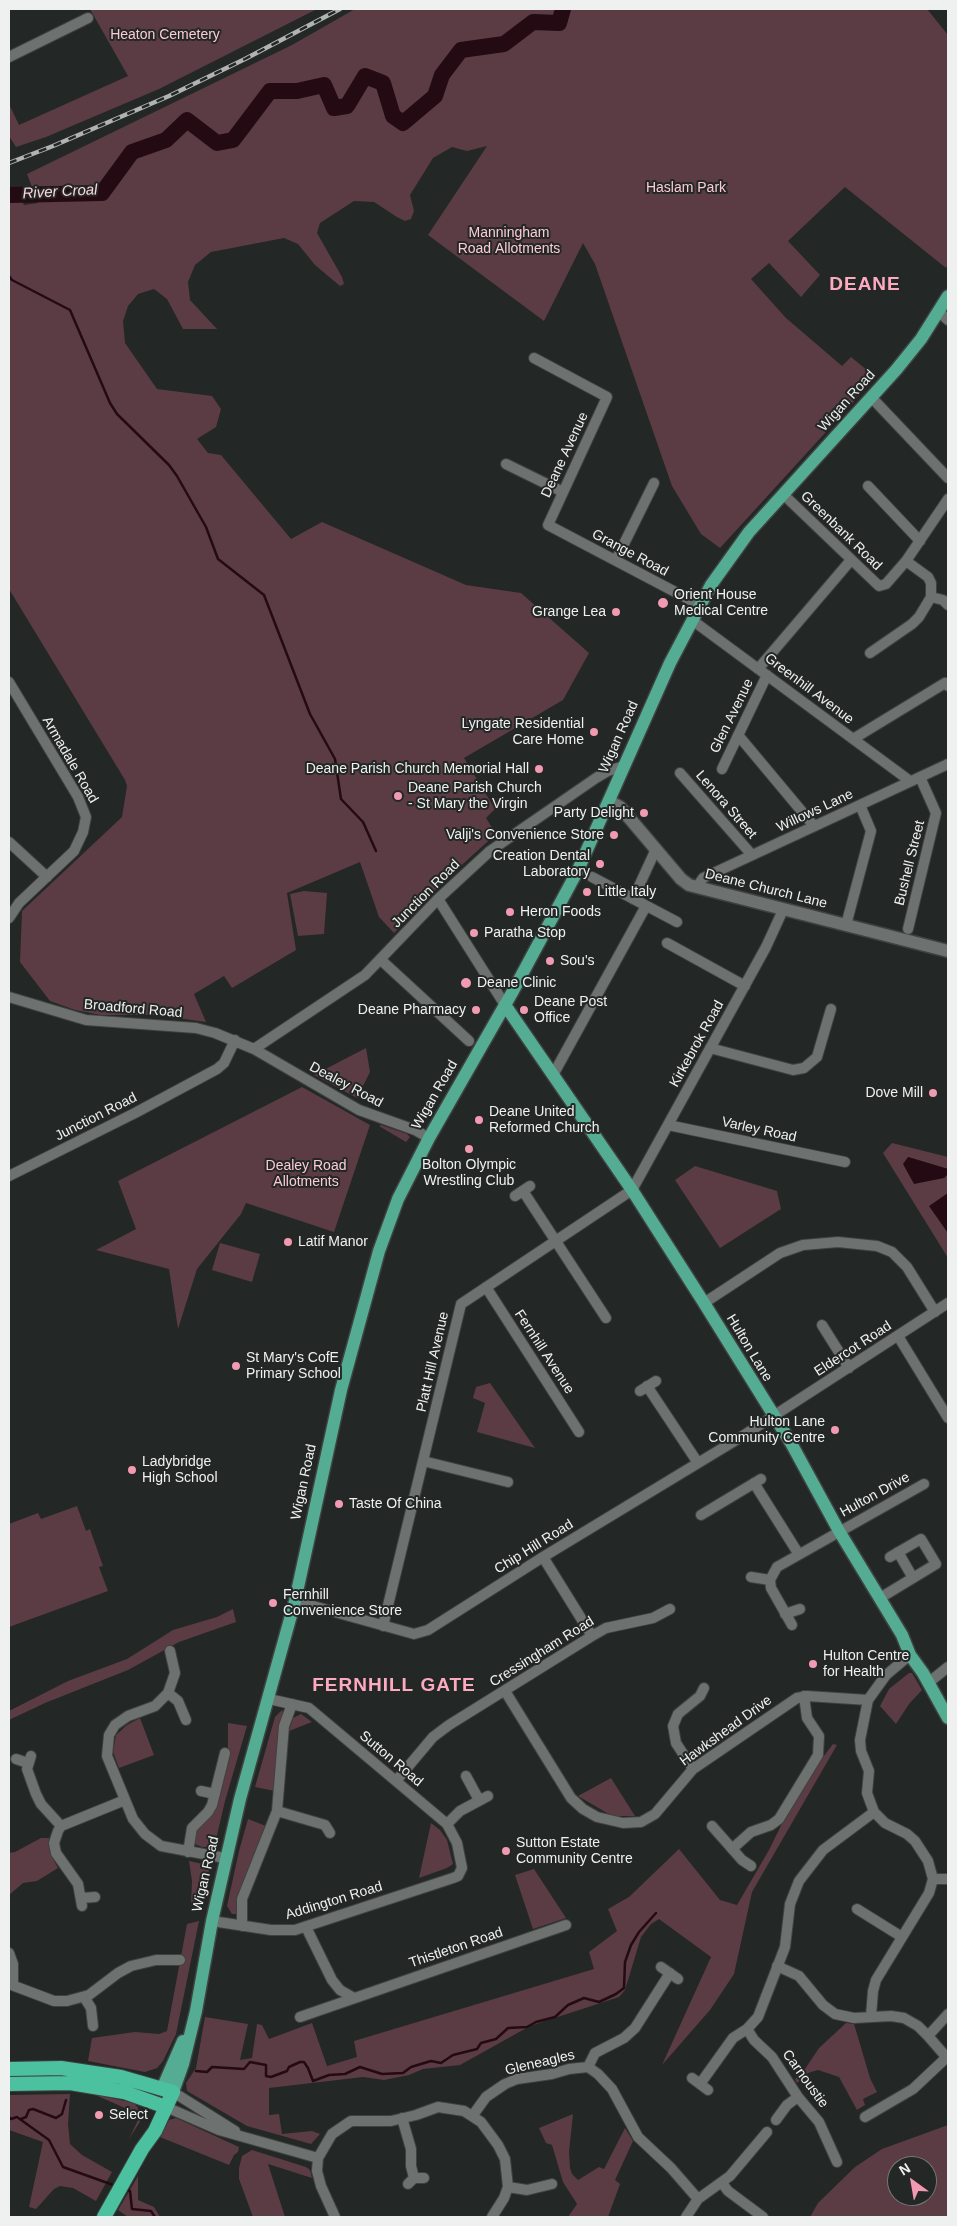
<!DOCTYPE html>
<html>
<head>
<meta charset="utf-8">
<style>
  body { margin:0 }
  #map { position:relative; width:957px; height:2226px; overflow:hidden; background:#232725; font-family:Helvetica,sans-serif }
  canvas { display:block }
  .frame { position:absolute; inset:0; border:10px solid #eff1f0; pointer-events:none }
  .north { position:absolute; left:887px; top:2156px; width:50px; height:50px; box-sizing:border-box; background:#232725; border:1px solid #757876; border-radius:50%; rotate:328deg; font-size:14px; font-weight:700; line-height:20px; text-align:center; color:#eff1f0 }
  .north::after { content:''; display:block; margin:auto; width:18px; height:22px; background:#f19ab1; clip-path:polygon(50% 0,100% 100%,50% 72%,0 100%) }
</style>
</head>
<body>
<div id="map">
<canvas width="957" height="2226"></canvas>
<div class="frame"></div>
<div class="north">N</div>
</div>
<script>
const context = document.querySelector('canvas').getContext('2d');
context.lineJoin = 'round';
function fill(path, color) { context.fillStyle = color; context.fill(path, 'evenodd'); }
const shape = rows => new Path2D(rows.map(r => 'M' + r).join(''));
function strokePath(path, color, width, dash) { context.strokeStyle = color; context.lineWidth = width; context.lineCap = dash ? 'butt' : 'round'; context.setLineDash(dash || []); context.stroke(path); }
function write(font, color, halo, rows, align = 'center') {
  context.font = font + ' Helvetica,sans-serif'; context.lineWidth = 4; context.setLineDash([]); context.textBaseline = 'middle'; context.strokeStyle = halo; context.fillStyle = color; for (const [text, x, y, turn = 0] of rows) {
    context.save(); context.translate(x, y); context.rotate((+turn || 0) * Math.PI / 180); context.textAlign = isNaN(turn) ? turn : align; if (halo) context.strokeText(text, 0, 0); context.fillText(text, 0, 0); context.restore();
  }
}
const green = shape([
  [90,9,317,9,159,89,46,137,16,147,9,136,9,104,19,125,128,76],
  [355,9,927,9,948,35,948,263,946,268,845,187,788,241,820,275,801,297,769,263,751,279,786,318,842,366,851,357,873,375,856,395,857,398,720,548,701,534,672,486,595,264,583,243,544,321,428,235,487,146,467,151,452,147,433,158,410,195,414,211,411,219,405,221,397,217,374,202,354,201,320,223,317,233,342,277,344,284,340,286,315,265,298,244,284,238,211,252,195,265,188,282,190,300,217,329,183,329,167,299,154,289,138,294,128,306,123,321,125,343,157,389,212,396,221,409,216,427,197,439,208,453,221,455,291,539,322,522,466,585,521,593,589,653,563,700,464,758,495,809,486,818,496,834,443,882,394,933,379,917,360,862,287,893,296,950,232,988,224,976,194,994,206,1022,156,1015,101,1015,75,1010,50,1001,20,962,22,911,122,817,127,786,125,780,9,589,9,198,21,198,24,205,38,203,27,174,292,45],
  [304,891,327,893,324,934,298,936,290,894],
  [366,1048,370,1072,357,1098,314,1075],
  [302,1087,370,1125,334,1232,246,1203,241,1214,197,1269,178,1329,169,1269,96,1250,136,1229,118,1181],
  [381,1125,407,1134,410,1137,406,1142,379,1126],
  [892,1143,948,1157,948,1169,908,1157,944,1178,948,1174,948,1193,930,1207,948,1233,948,1258,883,1153],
  [695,1166,777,1191,781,1209,720,1248,675,1180],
  [220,1243,260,1254,252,1282,212,1270],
  [490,1383,535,1448,477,1432,485,1403,473,1398,476,1387],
  [77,1506,86,1531,90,1529,103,1566,99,1567,108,1591,9,1627,9,1524,38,1513,41,1519],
  [233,1609,236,1622,179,1642,128,1670,45,1703,9,1720,9,1711,68,1681,127,1659,173,1630,217,1617],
  [909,1673,912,1673,922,1690,909,1704,896,1724,880,1706,889,1689],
  [282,1710,284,1715,275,1791,255,1787,275,1717],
  [301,1714,312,1722,289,1731,293,1718],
  [140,1718,154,1755,119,1768,113,1752,116,1735,127,1725],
  [228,1723,247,1726,225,1801,215,1844,212,1847,202,1847,195,1844,194,1831,212,1811,228,1751],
  [833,1744,837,1745,752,1892,734,1974,710,2010,662,2065,711,1957,659,1919,651,1924,641,1937,625,1990,619,1997,530,2026,460,2065,423,2069,409,2075,384,2080,363,2077,269,2088,269,2115,279,2114,282,2134,312,2131,320,2134,311,2144,247,2126,187,2091,186,2083,196,2068,205,2017,248,2024,240,2060,252,2058,257,2024,262,2025,269,2039,312,2023,327,2066,357,2057,354,2041,594,1969,589,1952,617,1931,608,1909,629,1897,679,1849,720,1900,737,1905,769,1850,800,1787],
  [611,1778,635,1816,616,1816,607,1813,578,1796],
  [248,1819,266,1826,237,1914,232,1914,227,1906,239,1851],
  [431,1823,440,1830,447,1840,453,1864,447,1868,419,1878],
  [41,1838,49,1838,50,1853,58,1868,37,1881,23,1883,9,1895,9,1853,15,1852],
  [189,1861,203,1864,209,1870,200,1910,197,1911,191,1904,192,1881],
  [534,1869,566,1918,533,1929,515,1875],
  [199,1921,176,2034,163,2061,157,2068,145,2072,88,2061,92,2038,135,2032,159,2034,167,2031,187,1924],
  [846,2023,854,2024,870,2078,877,2092,863,2099,865,2105,857,2110,839,2077,818,2070,808,2073,797,2083,795,2079,803,2072,819,2048],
  [70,2094,68,2124,70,2144,82,2155,112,2172,96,2201,73,2188,60,2186,54,2189,36,2209,29,2207,43,2142,9,2130,9,2095],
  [93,2094,134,2103,138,2108,141,2120,129,2139,138,2120,132,2113,129,2115,125,2108],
  [573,2114,569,2152,570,2168,572,2174,578,2180,599,2167,604,2169,625,2128,633,2141,615,2180,620,2184,608,2217,568,2217,577,2204,563,2182,552,2145,546,2143,539,2128],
  [176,2118,239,2147,238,2152,234,2155,229,2165,160,2137,169,2120],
  [948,2125,948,2217,810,2217,818,2203,855,2167,882,2149],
  [897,2166,927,2166,927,2196,897,2196],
  [252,2150,306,2167,310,2170,312,2178,268,2164,285,2217,253,2217,239,2179,239,2168,242,2156],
  [138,2176,138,2200,154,2207,160,2217,128,2217,118,2210]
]);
const water = shape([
  [908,1157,948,1169,948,1174,944,1178,914,1184,903,1164],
  [948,1193,948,1233,929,1206]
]);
const stream = shape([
  [9,276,12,280,70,310,110,403,117,414,169,465,177,476,206,527,218,559,264,595,310,714,335,759,341,799,363,822,376,851],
  [196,2071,207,2072,212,2067,244,2069,250,2062,266,2065,266,2076,271,2077,287,2071,289,2067,300,2062,304,2062,308,2068,313,2081,329,2075,345,2074,360,2067,382,2074,403,2073,411,2067,431,2061,441,2063,453,2055,477,2049,481,2043,496,2039,508,2028,527,2027,536,2022,555,2017,568,2005,584,1998,599,2002,616,1994,624,1988,625,1962,631,1945,639,1932,656,1913],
  [9,2117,11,2119,17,2117,49,2140,63,2167,116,2186],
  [21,2119,26,2117,29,2110,33,2109,56,2118,62,2114,66,2100],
  [124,2189,130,2191,132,2209,151,2211,155,2217]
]);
const river = shape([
  [9,195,102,193,132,152,166,140,187,120,217,143,233,140,270,91,297,91,324,85,334,108,347,106,365,76,383,83,393,116,403,123,435,96,442,75,461,50,504,44,533,22,559,23,563,9]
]);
const minor = shape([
  [9,57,88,18],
  [939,312,948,320],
  [534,358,607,397,548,525,700,605],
  [872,398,948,478],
  [506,464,563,492],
  [868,486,920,541],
  [784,495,879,586,886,584,906,561,948,499],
  [616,560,654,483],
  [931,597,943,600,948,605],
  [692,620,910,781],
  [870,653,912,624,919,617,931,597,931,583,928,577,906,561],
  [758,669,851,560],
  [9,682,78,797,86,817,83,832,74,851,19,903,9,918],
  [738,735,814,826],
  [853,739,945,683,948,686],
  [722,769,767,675],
  [680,773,752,855],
  [9,842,47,877],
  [592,877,677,922],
  [697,887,703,878,948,764],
  [438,899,505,1005],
  [633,899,656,849],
  [846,925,871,831,860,805],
  [908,929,936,813,920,777],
  [667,943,745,986],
  [381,960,469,1041],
  [9,997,86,1020,196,1028,215,1033,254,1049,359,1110,415,1130,429,1138],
  [710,1048,793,1070,804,1068,817,1057,831,1009],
  [254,1049,365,975,438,899,490,851,596,778,608,771,624,766],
  [553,1075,646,906],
  [668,1125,845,1162],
  [9,1176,135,1113,217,1069,224,1063,235,1040],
  [523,1191,606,1318],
  [515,1196,530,1186],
  [486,1287,579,1432],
  [704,1303,780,1253,803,1245,838,1242,877,1246,892,1252,907,1267,935,1312],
  [822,1325,849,1368],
  [898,1336,948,1418],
  [647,1386,698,1463],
  [640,1391,656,1381],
  [423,1461,508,1482],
  [754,1483,798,1553],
  [701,1515,761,1479],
  [898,1552,913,1578],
  [543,1557,592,1636],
  [751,1577,770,1580],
  [880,1598,936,1564,921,1539,890,1557],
  [295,1601,414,1634,428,1630,543,1557,741,1437,948,1303],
  [785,1614,800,1609],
  [792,1625,771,1588,770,1580,777,1567,924,1484],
  [383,1626,461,1304,632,1190,766,947,783,910],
  [170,1651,175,1673,168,1693,155,1706,128,1716,115,1725,109,1735,107,1756,133,1819,145,1834,161,1846,225,1858],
  [928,1683,948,1667],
  [505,1691,571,1798,583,1809,597,1817,623,1823,641,1822,655,1814,693,1769,797,1698,807,1696,868,1700],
  [168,1693,178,1701,186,1720],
  [31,1756,27,1769,36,1794,41,1804,61,1826],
  [16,1759,28,1763],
  [693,1769,676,1743,673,1726,678,1714,700,1696,704,1688],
  [466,1776,479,1800],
  [396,1781,433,1737,449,1725,592,1636,606,1628,653,1618,670,1609],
  [201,1791,215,1794],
  [277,1811,325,1825,330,1833],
  [447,1824,460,1811,488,1796],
  [712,1826,742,1860,751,1866],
  [732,1849,751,1832,771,1825,779,1819,818,1755,819,1736,807,1718,804,1696],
  [188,1852,192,1828,208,1812,212,1805,225,1753],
  [933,1879,948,1879],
  [82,1898,95,1897],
  [82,1906,78,1884,56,1853,54,1843,58,1831,61,1826,125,1800],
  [857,1909,902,1937],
  [212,1921,271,1930,295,1930,453,1878,458,1876,462,1868,457,1843,447,1824,309,1708,269,1699],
  [242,1926,242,1899,277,1811,284,1726,292,1704],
  [306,1927,332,1980,340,1990,354,1998],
  [9,1953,13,1964,13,1985],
  [777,1966,799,1976,823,2005,835,2014,854,2018,891,2016,904,2018,918,2026,928,2036,948,2059],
  [661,1967,678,1979],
  [9,1984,54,2001,67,2001,89,1995,118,1973,131,1966,156,1960,180,1960],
  [84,1997,91,2008,93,2026],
  [871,2016,873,1991,876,1980,929,1893,933,1879,928,1861,915,1841,907,1834,885,1823,874,1812,867,1793,869,1771,861,1751,860,1740,868,1700,886,1675,910,1655],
  [300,2017,566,1925],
  [747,2029,754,2040,772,2057,798,2097,819,2122,837,2162],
  [928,2036,948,2014],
  [588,2067,598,2074,612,2089,638,2137,671,2168,698,2199],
  [692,2078,708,2090],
  [700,2084,733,2038,747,2029,758,2017,785,1947,790,1904,799,1881,823,1850,874,1812],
  [173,2092,235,2131],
  [166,2107,219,2130,318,2158],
  [473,2115,486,2097,505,2084,517,2079,552,2074,569,2069,588,2067,595,2053,624,2038,635,2028,670,1973],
  [865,2117,913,2089,947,2057],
  [402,2118,411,2149,411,2166,414,2178],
  [776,2120,787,2105,798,2097],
  [722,2183,728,2191,763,2217],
  [408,2184,414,2178,424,2178],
  [508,2187,527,2190,552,2184],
  [335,2217,321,2186,317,2171,318,2158,332,2134,351,2121,391,2121,416,2115,438,2107,464,2111,481,2122,498,2145,505,2159,508,2187,504,2198,492,2217],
  [686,2217,698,2199,730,2176,767,2132]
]);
const tertiary = shape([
  [609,801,620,807,681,879,689,885,948,951]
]);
const primary = shape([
  [505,1005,632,1190,704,1303,791,1443,839,1531,902,1635,910,1655,923,1673,948,1718],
  [162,2089,183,2041],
  [173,2092,183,2064,196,2011,212,1921,240,1799,295,1601,341,1390,379,1251,398,1199,429,1138,513,991,578,870,670,663,711,585,749,532,896,370,921,339,948,296]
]);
const trunk = shape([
  [9,2069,61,2068,121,2077,173,2092,155,2131,142,2149,104,2217],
  [9,2084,70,2083,124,2092,166,2107]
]);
const rail = shape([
  [9,163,53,146,169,96,245,59,340,9]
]);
const markers = [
  [663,603,6,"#f19ab1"],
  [616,612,5,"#f19ab1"],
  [594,732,5,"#f19ab1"],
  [539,769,5,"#f19ab1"],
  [398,796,5,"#f19ab1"],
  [644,813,5,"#f19ab1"],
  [614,835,5,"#f19ab1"],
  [600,864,5,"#f19ab1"],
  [587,892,5,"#f19ab1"],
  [510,912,5,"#f19ab1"],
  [474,933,5,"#f19ab1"],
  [550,961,5,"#f19ab1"],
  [466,983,6,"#f19ab1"],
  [476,1010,5,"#f19ab1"],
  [524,1010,5,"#f19ab1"],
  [933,1093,5,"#f19ab1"],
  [479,1120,5,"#f19ab1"],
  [469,1149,5,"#f19ab1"],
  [288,1242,5,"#f19ab1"],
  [236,1366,5,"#f19ab1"],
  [835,1430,5,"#f19ab1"],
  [132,1470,5,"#f19ab1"],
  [339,1504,5,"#f19ab1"],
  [273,1603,5,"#f19ab1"],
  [813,1664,5,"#f19ab1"],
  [506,1851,5,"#f19ab1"],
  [99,2115,5,"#f19ab1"]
];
const parkNames = [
  ["Heaton Cemetery",165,35],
  ["Haslam Park",686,188],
  ["Manningham",509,233],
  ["Road Allotments",509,249],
  ["Dealey Road",306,1166],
  ["Allotments",306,1182]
];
const streetNames = [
  ["Wigan Road",847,401,-48],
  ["Deane Avenue",565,455,-65],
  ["Greenbank Road",841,531,44],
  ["Grange Road",630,553,28],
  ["Greenhill Avenue",809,689,37],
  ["Glen Avenue",732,716,-64],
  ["Wigan Road",619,737,-66],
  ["Armadale Road",70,760,60],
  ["Lenora Street",726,805,49],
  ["Willows Lane",815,811,-25],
  ["Bushell Street",910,863,-76],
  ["Deane Church Lane",766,889,14],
  ["Junction Road",426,894,-45],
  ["Broadford Road",133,1009,5],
  ["Kirkebrok Road",697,1044,-61],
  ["Dealey Road",346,1085,28],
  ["Wigan Road",435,1095,-60],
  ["Junction Road",96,1117,-27],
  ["Varley Road",759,1130,12],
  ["Hulton Lane",749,1348,59],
  ["Eldercot Road",853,1349,-33],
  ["Fernhill Avenue",544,1352,57],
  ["Platt Hill Avenue",433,1362,-77],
  ["Wigan Road",304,1482,-78],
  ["Hulton Drive",875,1495,-29],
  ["Chip Hill Road",534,1547,-32],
  ["Cressingham Road",542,1652,-32],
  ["Hawkshead Drive",726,1731,-36],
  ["Sutton Road",391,1759,40],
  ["Wigan Road",206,1874,-77],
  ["Addington Road",334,1901,-17],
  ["Thistleton Road",456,1948,-19],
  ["Gleneagles",540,2063,-13],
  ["Carnoustie",805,2079,54]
];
const poiNames = [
  ["Orient House",674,595],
  ["Medical Centre",674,611],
  ["Grange Lea",606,612,"right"],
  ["Lyngate Residential",584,724,"right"],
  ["Care Home",584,740,"right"],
  ["Deane Parish Church Memorial Hall",529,769,"right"],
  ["Deane Parish Church",408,788],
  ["- St Mary the Virgin",408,804],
  ["Party Delight",634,813,"right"],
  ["Valji's Convenience Store",604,835,"right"],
  ["Creation Dental",590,856,"right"],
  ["Laboratory",590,872,"right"],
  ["Little Italy",597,892],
  ["Heron Foods",520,912],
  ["Paratha Stop",484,933],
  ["Sou's",560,961],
  ["Deane Clinic",477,983],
  ["Deane Post",534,1002],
  ["Office",534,1018],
  ["Deane Pharmacy",466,1010,"right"],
  ["Dove Mill",923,1093,"right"],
  ["Deane United",489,1112],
  ["Reformed Church",489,1128],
  ["Bolton Olympic",469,1165,"center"],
  ["Wrestling Club",469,1181,"center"],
  ["Latif Manor",298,1242],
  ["St Mary's CofE",246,1358],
  ["Primary School",246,1374],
  ["Hulton Lane",825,1422,"right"],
  ["Community Centre",825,1438,"right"],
  ["Ladybridge",142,1462],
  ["High School",142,1478],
  ["Taste Of China",349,1504],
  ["Fernhill",283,1595],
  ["Convenience Store",283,1611],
  ["Hulton Centre",823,1656],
  ["for Health",823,1672],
  ["Sutton Estate",516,1843],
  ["Community Centre",516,1859],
  ["Select",109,2115]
];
const waterNames = [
  ["River Croal",60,192,-3]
];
const districtNames = [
  ["DEANE",865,285],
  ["FERNHILL GATE",394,1686]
];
fill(green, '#5b3c44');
fill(water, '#240b13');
strokePath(stream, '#240b13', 2.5);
strokePath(river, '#240b13', 16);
strokePath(minor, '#3e4240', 12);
strokePath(tertiary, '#3e4240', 15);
strokePath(primary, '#3e4240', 15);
strokePath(trunk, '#3e4240', 16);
strokePath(minor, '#6d7170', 10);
strokePath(tertiary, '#6d7170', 12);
strokePath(primary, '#54ad93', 12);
strokePath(trunk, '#4cc19f', 14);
strokePath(rail, '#b0b3b1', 4.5);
strokePath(rail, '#232725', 2.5, [8]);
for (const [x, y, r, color] of markers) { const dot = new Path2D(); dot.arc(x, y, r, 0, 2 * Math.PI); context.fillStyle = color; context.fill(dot); strokePath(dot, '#232725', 2); }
write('14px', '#fdcad6', '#232725', parkNames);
write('14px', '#eff1f0', '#232725', streetNames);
write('14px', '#eff1f0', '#232725', poiNames, 'left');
write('italic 15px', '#fcd5de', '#232725', waterNames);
context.letterSpacing = '1px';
write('bold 19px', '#fcaabf', '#232725', districtNames);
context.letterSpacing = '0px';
</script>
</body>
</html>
